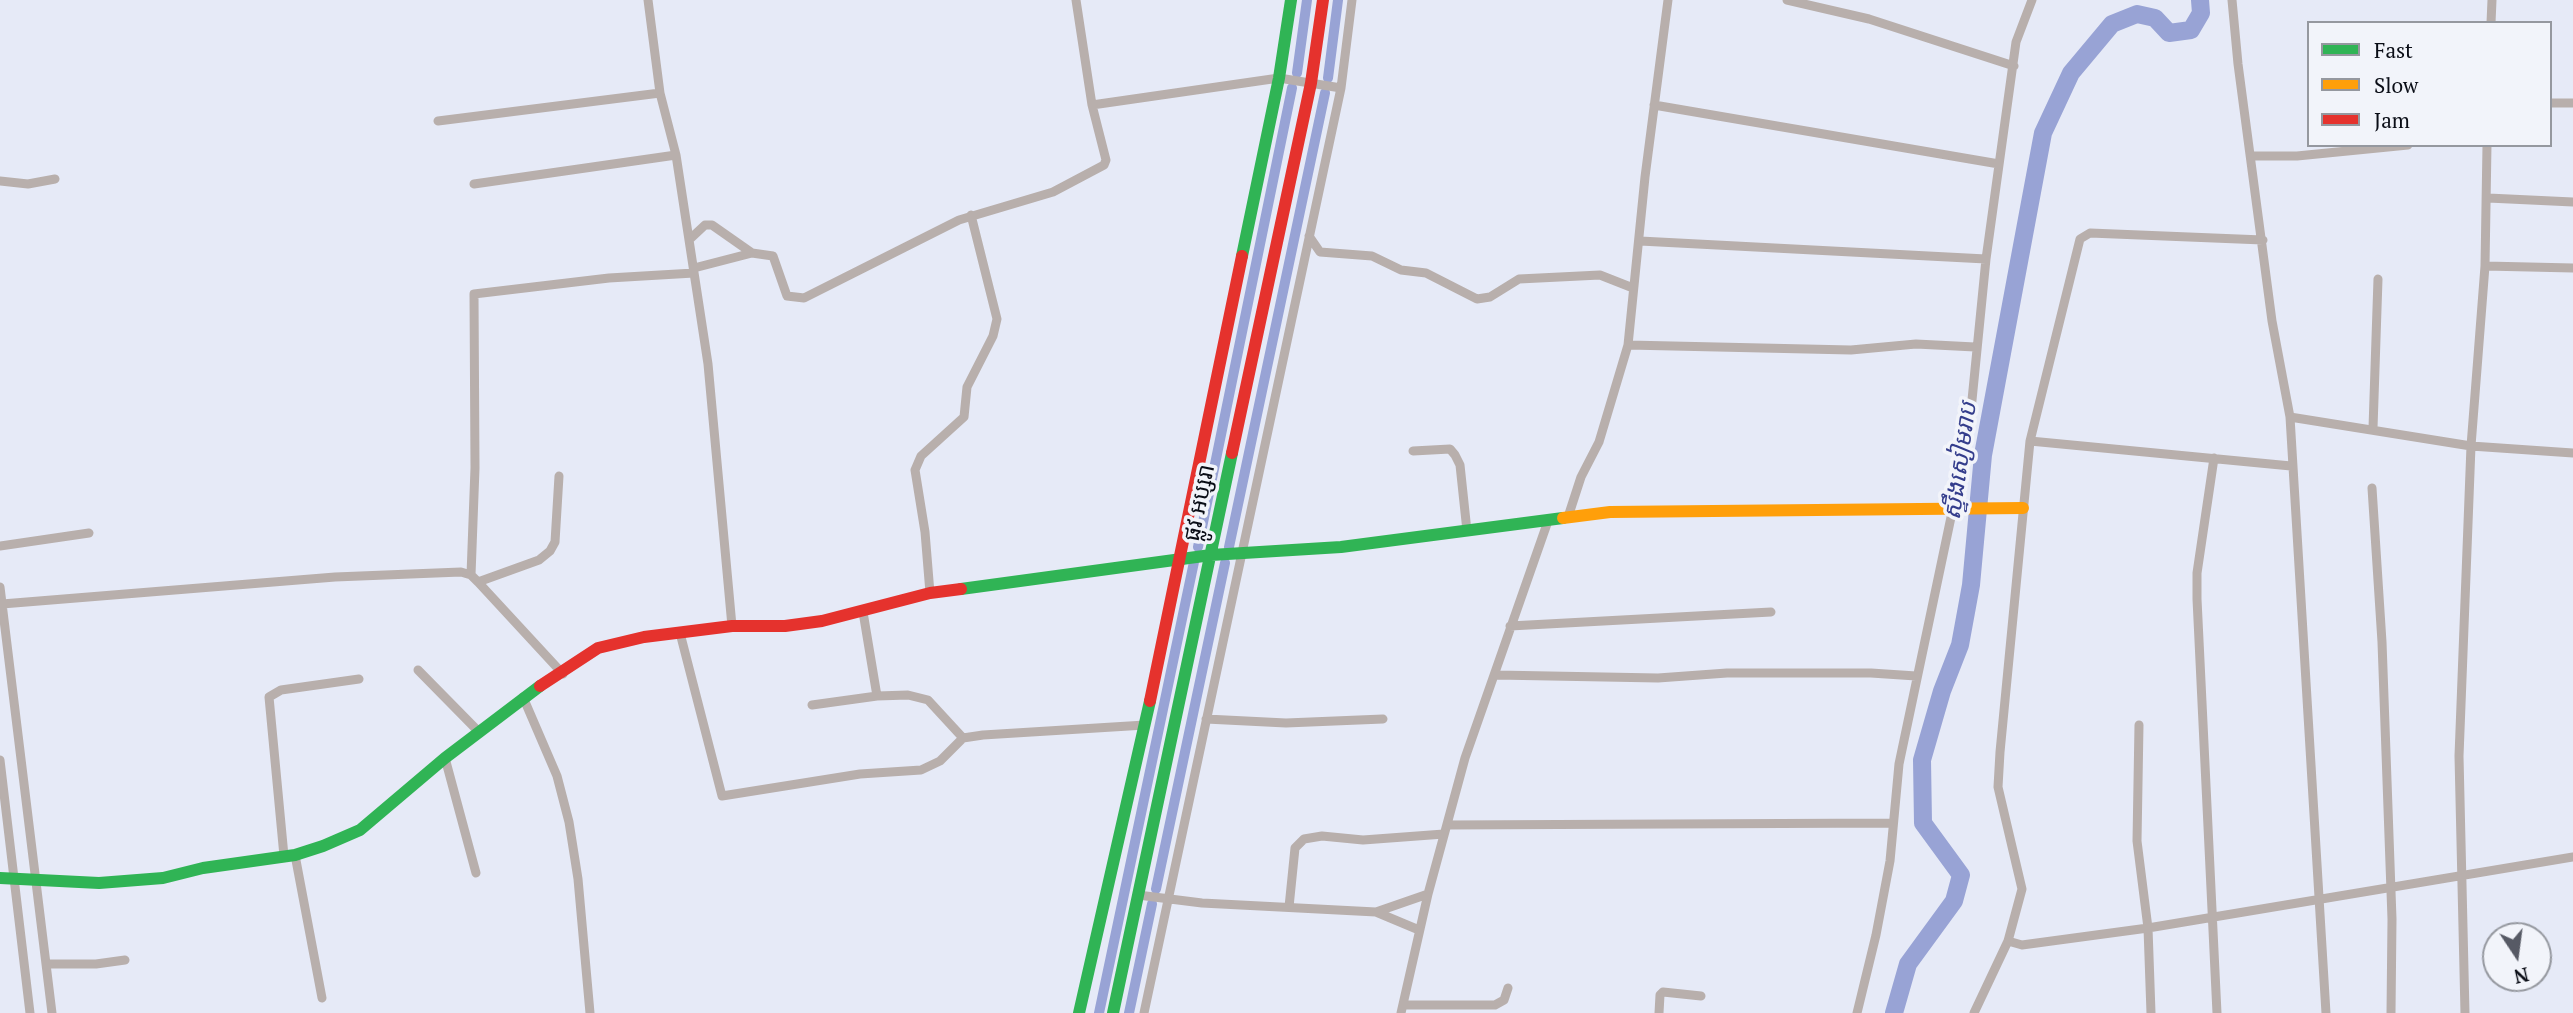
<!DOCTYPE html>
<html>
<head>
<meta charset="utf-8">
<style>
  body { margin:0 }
  #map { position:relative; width:2573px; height:1013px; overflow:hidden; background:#e6eaf7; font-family:"PT Serif",serif }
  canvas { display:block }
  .legend { position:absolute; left:2307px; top:21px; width:245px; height:126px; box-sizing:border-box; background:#f2f4fa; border:2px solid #95989f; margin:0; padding:9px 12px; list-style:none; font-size:21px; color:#0a0d16 }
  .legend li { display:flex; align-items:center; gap:14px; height:35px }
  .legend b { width:35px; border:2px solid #95989f }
  .north { position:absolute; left:2482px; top:922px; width:70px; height:70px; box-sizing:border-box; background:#f2f4fa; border:2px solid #95989f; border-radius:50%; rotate:167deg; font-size:19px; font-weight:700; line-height:28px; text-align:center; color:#0a0d16 }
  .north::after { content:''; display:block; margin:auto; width:24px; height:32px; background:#575a65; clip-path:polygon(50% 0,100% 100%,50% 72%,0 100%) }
</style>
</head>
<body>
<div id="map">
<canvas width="2573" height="1013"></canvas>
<ul class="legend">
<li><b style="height:9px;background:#30b455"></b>Fast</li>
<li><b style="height:9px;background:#ff9f0a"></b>Slow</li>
<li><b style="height:9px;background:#e5322d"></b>Jam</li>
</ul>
<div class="north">N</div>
</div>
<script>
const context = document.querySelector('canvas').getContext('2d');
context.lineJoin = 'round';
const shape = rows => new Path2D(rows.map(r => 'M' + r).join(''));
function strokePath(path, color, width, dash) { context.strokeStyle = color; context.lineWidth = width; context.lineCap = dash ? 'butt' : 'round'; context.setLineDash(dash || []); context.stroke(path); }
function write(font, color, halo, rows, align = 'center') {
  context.font = font + ' "PT Serif","Noto Sans Khmer",serif'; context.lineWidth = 7; context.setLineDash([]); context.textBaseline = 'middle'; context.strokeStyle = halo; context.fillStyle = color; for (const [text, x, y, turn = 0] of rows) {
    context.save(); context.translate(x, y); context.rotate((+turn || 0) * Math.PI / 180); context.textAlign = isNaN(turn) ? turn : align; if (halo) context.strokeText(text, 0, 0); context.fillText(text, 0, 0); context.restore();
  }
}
const canal = shape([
  [1297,73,1307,0],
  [1328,78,1338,0],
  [1198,547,1292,88],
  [1229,547,1325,93],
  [1156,889,1225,563],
  [1099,1013,1194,562],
  [1129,1013,1152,904]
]);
const river = shape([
  [1894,1013,1908,964,1954,901,1961,875,1923,823,1922,760,1942,691,1960,645,1971,585,1983,455,2043,133,2071,73,2112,24,2137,14,2155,18,2169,33,2191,30,2201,13,2200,0]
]);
const street = shape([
  [648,0,660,93,676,155,708,364,732,626],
  [1076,0,1092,105],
  [1787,0,1869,19,2014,66],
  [2232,0,2238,64,2272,321,2290,417,2326,1013],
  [2491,23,2492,0],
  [2550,103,2573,103],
  [1654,105,1999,164],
  [438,121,660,93],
  [2251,156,2297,156,2408,145],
  [0,181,28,184,55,179],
  [474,184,676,155],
  [2488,198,2573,202],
  [1309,236,1320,252,1372,256,1401,270,1426,273,1477,299,1490,297,1519,279,1600,275,1633,288],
  [690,239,705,225,712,225,752,253,773,256,787,296,804,298,959,220,1053,192,1104,165,1106,160,1092,105,1279,78,1341,88],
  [1640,241,1986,259],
  [2485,266,2573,268],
  [694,268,752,253],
  [1628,345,1851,350,1916,344,1975,347],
  [2290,417,2471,446,2573,453],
  [2373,428,2378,279],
  [2030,441,2291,466],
  [1413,451,1450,449,1455,455,1460,465,1467,531],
  [2214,458,2197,573,2197,599,2217,1013],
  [2372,488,2382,642,2392,919,2391,1013],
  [1568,517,1581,477,1599,442,1628,345,1645,177,1668,0],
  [0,546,89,533],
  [471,575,475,468,474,294,609,278,694,273],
  [478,582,539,560,550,551,555,542,559,476],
  [0,587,52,1013],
  [930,593,925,532,915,470,921,456,964,417,967,387,993,336,997,319,971,215],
  [2,604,335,577,461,572,471,575,478,582,563,674],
  [1510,626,1771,612],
  [680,633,722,796,860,774,921,770,940,761,963,738,983,735,1145,725],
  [418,670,478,731],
  [1496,675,1658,678,1727,673,1871,673,1916,676],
  [877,696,908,695,928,700,963,738],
  [523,697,557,776,569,822,578,879,590,1013],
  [812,705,877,696,863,612],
  [1206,719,1286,723,1383,719],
  [2139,725,2137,841,2148,928,2151,1013],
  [445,758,476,873],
  [0,760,30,1013],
  [1447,825,1893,823],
  [295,855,322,998],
  [284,856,269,697,281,690,359,679],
  [1138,895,1202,903,1376,912,1419,930],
  [1289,907,1295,848,1304,839,1322,836,1363,840,1444,834],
  [1376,912,1428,894],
  [2008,941,2022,945,2148,928,2573,857],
  [46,964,96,964,125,960],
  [1403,1005,1495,1005,1504,1000,1508,988],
  [1144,1013,1341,88,1352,0],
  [1401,1013,1428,894,1465,758,1548,521],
  [1659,1013,1660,995,1663,992,1701,996],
  [1857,1013,1876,935,1890,861,1899,764,1962,465,1971,410,1986,259,2016,42,2032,0],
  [1974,1013,2008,941,2022,889,1998,787,2000,752,2030,441,2080,239,2090,233,2263,240],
  [2465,1013,2459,756,2471,446,2485,266,2487,145]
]);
const fast = shape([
  [1242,256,1279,78,1291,0],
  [961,589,1211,555,1341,547,1563,518],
  [0,878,99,883,163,878,203,868,295,855,323,846,360,830,445,758,540,686],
  [1079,1013,1150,701],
  [1113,1013,1232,453]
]);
const slow = shape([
  [1563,518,1610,512,2023,508]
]);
const jam = shape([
  [1232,453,1311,83,1323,0],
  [540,686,598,648,644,637,732,626,785,626,822,621,930,593,961,589],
  [1150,701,1242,256]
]);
const streetNames = [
  ["ផ្លូវ អប្សរា",1200,503,-78]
];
const waterNames = [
  ["ស្ទឹងសៀមរាប",1961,461,-82]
];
strokePath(canal, '#98a3d5', 10);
strokePath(river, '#98a3d5', 18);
strokePath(street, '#b8afac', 9);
strokePath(fast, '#30b455', 12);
strokePath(slow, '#ff9f0a', 12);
strokePath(jam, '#e5322d', 12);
write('23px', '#0a0d16', '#f2f4fa', streetNames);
write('italic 24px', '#343d8c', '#f2f4fa', waterNames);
</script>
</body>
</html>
